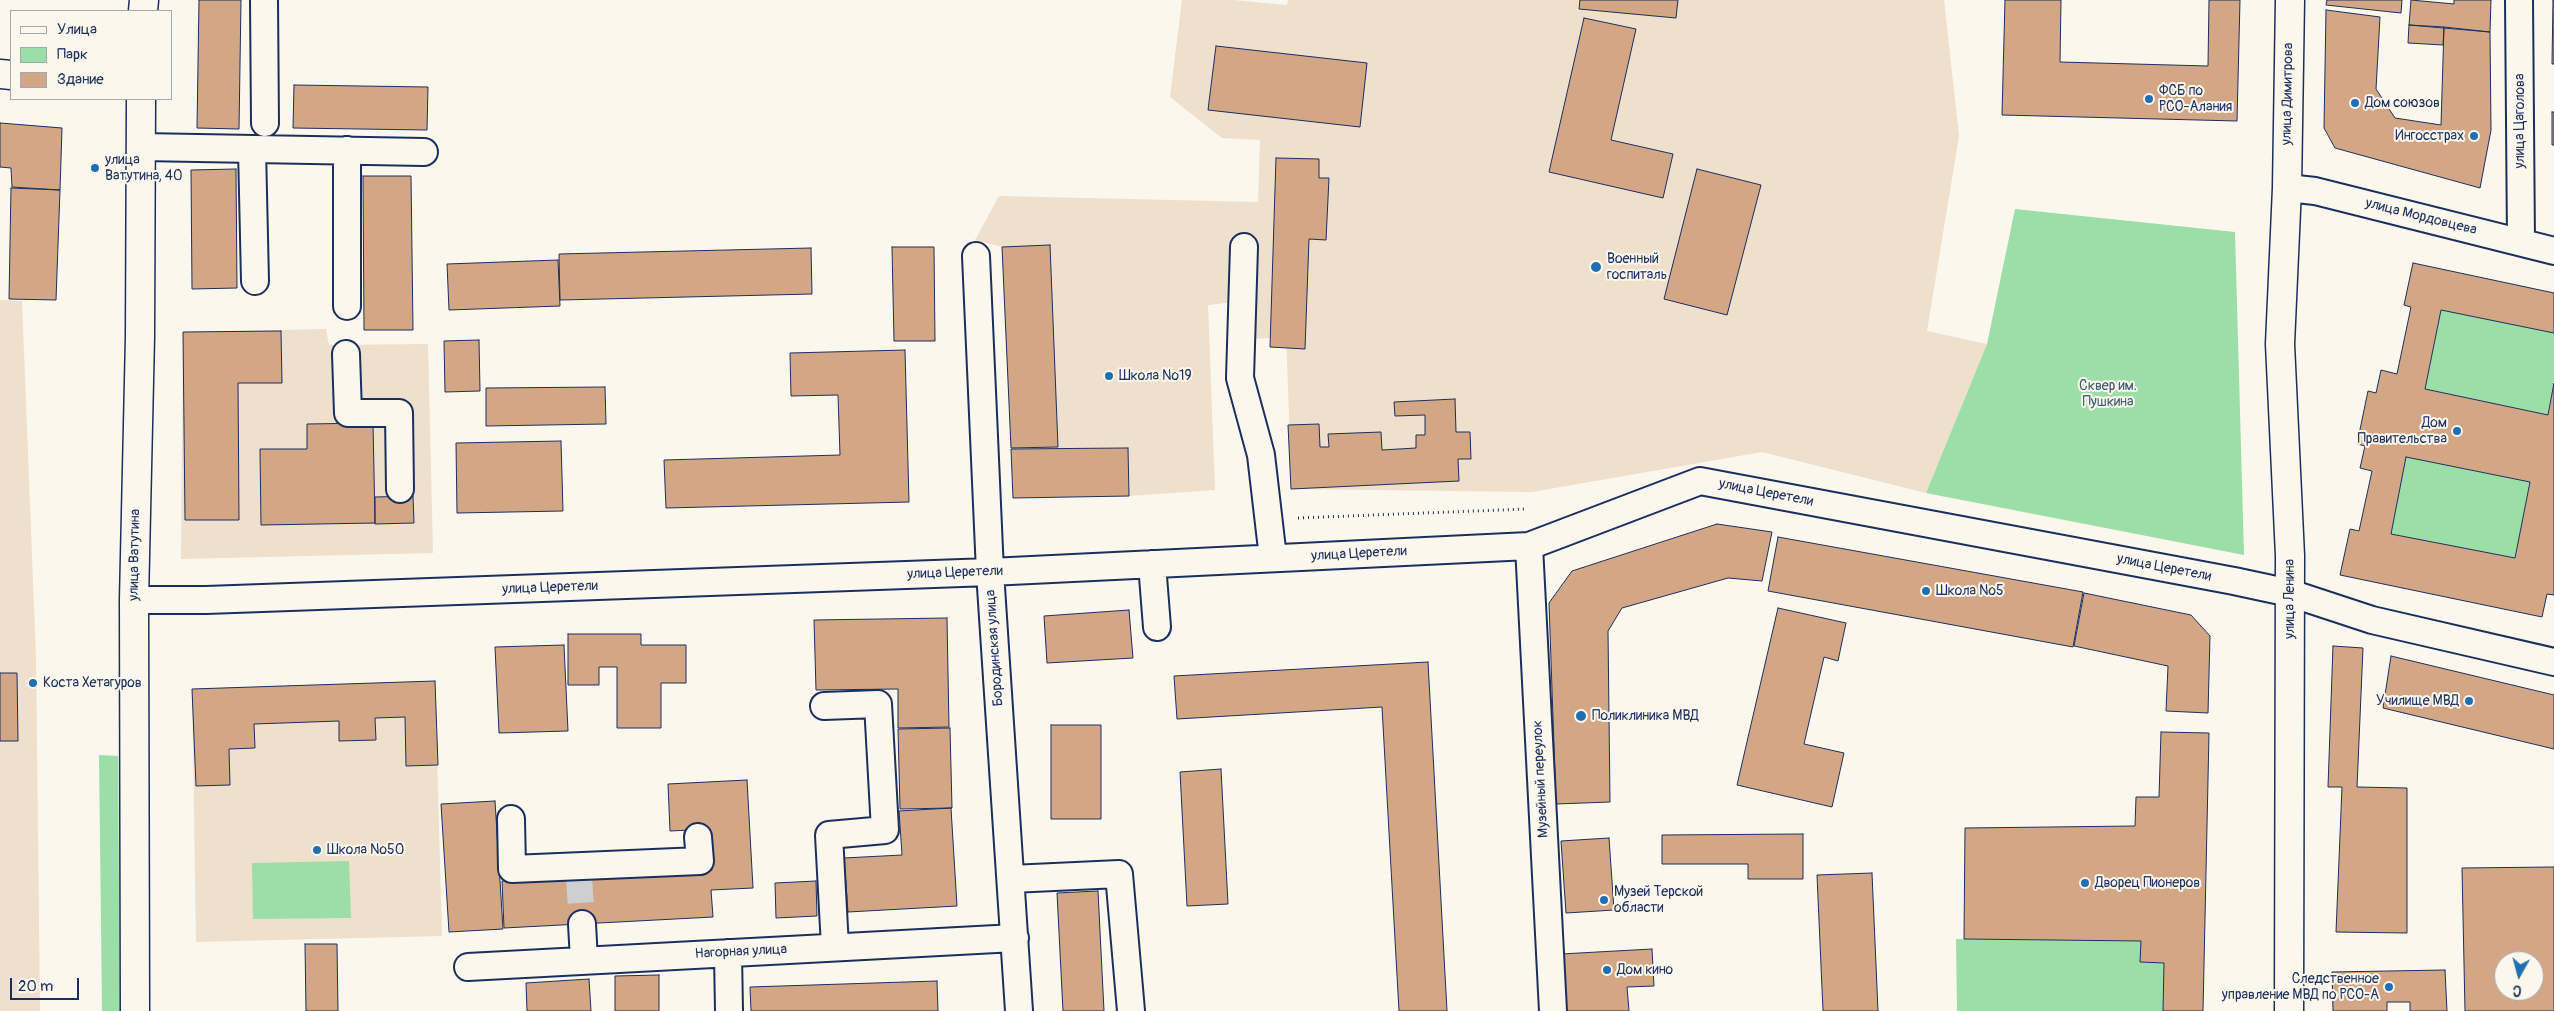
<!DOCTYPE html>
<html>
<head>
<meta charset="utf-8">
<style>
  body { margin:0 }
  #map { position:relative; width:2554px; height:1011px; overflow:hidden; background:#fbf7ec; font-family:Pangolin,sans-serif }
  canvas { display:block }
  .legend { position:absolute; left:10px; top:10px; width:162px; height:90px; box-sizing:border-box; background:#fbf7ec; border:1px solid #a1a7b3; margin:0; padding:6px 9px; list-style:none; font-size:15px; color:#1b2f5e }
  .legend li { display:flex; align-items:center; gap:10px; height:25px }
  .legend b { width:25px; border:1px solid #a1a7b3 }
  .north { position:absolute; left:2494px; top:951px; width:50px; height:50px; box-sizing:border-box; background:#fbf7ec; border:1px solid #a1a7b3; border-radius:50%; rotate:187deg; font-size:14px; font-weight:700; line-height:20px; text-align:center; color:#1b2f5e }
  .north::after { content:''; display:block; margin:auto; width:18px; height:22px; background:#1f6fb2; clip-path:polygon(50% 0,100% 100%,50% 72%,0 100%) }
  .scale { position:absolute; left:10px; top:978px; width:69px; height:22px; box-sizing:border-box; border:2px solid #1b2f5e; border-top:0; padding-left:6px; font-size:15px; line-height:18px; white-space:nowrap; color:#1b2f5e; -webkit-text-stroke:4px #fbf7ec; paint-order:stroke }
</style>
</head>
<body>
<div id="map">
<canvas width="2554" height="1011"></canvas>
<ul class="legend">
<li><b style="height:6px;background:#fbf7ec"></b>Улица</li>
<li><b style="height:14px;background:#9cdea8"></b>Парк</li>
<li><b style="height:14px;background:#d3a785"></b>Здание</li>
</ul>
<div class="north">С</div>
<div class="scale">20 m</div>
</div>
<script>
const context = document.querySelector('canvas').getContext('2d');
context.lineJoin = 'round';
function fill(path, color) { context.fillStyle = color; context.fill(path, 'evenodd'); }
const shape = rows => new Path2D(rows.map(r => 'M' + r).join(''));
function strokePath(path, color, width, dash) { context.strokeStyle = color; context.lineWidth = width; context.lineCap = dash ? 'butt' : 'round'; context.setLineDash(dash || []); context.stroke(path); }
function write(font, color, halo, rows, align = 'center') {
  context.font = font + ' Pangolin,sans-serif'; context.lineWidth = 4; context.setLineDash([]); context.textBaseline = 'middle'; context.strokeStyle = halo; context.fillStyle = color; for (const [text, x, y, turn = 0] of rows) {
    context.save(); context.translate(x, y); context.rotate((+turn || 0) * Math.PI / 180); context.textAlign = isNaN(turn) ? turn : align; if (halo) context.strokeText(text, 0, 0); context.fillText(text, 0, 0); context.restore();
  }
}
const built = shape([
  [1182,0,1233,0,1287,5,1288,0,1944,0,1959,136,1927,331,1987,344,1926,493,1762,452,1532,492,1292,489,1286,337,1252,339,1253,300,1208,305,1215,490,1129,496,1128,448,1011,448,1002,247,975,240,999,196,1258,202,1260,140,1222,138,1170,97],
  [0,300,22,301,36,658,40,1011,0,1011],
  [326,329,329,345,428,344,433,553,181,559,183,332],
  [435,681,442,936,196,942,192,689]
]);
const green = shape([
  [2015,209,2235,232,2244,555,1926,493,1987,344],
  [2441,310,2554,333,2554,383,2548,415,2425,389],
  [2406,457,2530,482,2515,558,2391,534],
  [99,755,118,756,120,1011,102,1011],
  [349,861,351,918,253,919,252,863],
  [1956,939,2141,941,2141,962,2164,963,2163,1011,1957,1011]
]);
const building = shape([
  [199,0,241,0,239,129,197,128,199,0],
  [1580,0,1678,0,1676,18,1579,9,1580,0],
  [2005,0,2061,0,2060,62,2208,66,2209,0,2240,0,2237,121,2002,115,2005,0],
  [2327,0,2402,0,2401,13,2326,5,2327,0],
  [2411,0,2454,4,2454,0,2491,0,2490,32,2409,25,2411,0],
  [2553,0,2554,0,2554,64,2552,64,2553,0],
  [2326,10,2380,17,2376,89,2395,118,2441,125,2444,27,2490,32,2491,130,2480,188,2335,148,2324,128,2326,10],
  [1584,18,1636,29,1611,140,1673,154,1663,198,1549,172,1584,18],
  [2409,25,2444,27,2443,45,2408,43,2409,25],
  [1216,46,1367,63,1360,127,1208,110,1216,46],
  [294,85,428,87,427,130,293,128,294,85],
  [2552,112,2554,112,2554,145,2552,145,2552,112],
  [0,123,62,128,60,190,12,187,11,168,0,167,0,123],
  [1276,158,1319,159,1319,178,1329,178,1326,240,1309,239,1305,349,1270,347,1276,158],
  [236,169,237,288,192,289,191,170,236,169],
  [1697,169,1761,185,1727,315,1664,299,1697,169],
  [363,176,411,176,413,330,364,330,363,176],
  [11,188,60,190,56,300,9,299,11,188],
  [1050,245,1058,447,1011,448,1002,247,1050,245],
  [892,247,934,247,935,341,894,341,892,247],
  [811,248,812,294,560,300,559,254,811,248],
  [558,260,560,306,449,310,447,264,558,260],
  [2413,263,2554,293,2554,333,2441,310,2425,389,2548,415,2554,383,2554,595,2547,594,2542,617,2340,575,2350,529,2359,531,2372,471,2360,468,2365,446,2357,444,2368,391,2376,393,2381,370,2397,374,2411,307,2404,305,2413,263],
  [2406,457,2530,482,2515,558,2391,534,2406,457],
  [281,331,282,383,238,383,239,520,185,520,183,332,281,331],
  [479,340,480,391,445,392,444,341,479,340],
  [905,350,909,502,666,508,664,460,840,455,838,395,791,396,790,353,905,350],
  [605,387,606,424,486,426,486,388,605,387],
  [1455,399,1456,432,1470,432,1471,459,1458,459,1459,481,1291,489,1288,425,1319,424,1320,447,1329,447,1328,434,1381,432,1382,450,1416,448,1416,435,1425,435,1425,415,1395,416,1394,402,1455,399],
  [373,423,375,523,261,525,260,449,307,449,307,424,373,423],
  [561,441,563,511,457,513,456,443,561,441],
  [1128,448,1129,496,1013,498,1011,449,1128,448],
  [413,496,414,523,375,524,375,497,413,496],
  [1717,524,1772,532,1762,581,1728,578,1622,608,1608,631,1610,802,1556,804,1549,603,1572,571,1717,524],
  [1778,537,2083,592,2073,647,1768,591,1778,537],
  [2084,593,2191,615,2210,636,2208,713,2166,711,2168,666,2074,646,2084,593],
  [1778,608,1846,623,1838,661,1824,657,1804,744,1844,753,1832,807,1737,785,1778,608],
  [1129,610,1133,658,1047,663,1044,616,1129,610],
  [947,618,949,727,898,728,898,689,816,690,814,620,947,618],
  [568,634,641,634,641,645,686,645,686,683,661,683,661,728,617,728,617,667,599,667,599,685,568,685,568,634],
  [564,645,568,731,499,733,495,647,564,645],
  [2333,646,2363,648,2357,787,2407,788,2407,933,2336,932,2342,787,2328,787,2333,646],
  [2391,656,2554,695,2554,749,2383,708,2391,656],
  [1428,662,1447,1011,1399,1011,1382,707,1177,719,1174,676,1428,662],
  [0,673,17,673,18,741,0,741,0,673],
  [435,681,438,765,406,766,405,717,375,718,376,740,339,741,339,721,254,724,255,748,229,749,230,785,196,786,192,689,435,681],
  [1051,725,1101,725,1101,819,1051,819,1051,725],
  [950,728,952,808,900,809,898,729,950,728],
  [2161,732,2209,733,2203,1011,2163,1011,2164,963,2140,962,2141,941,1964,939,1965,828,2135,826,2136,797,2159,797,2161,732],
  [1221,769,1228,904,1187,906,1180,772,1221,769],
  [747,780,753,888,711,890,713,917,504,928,502,881,712,870,710,829,670,831,668,784,747,780],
  [495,801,503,929,449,932,441,804,495,801],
  [951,808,957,906,848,912,844,858,902,855,899,811,951,808],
  [1803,834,1803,879,1748,879,1748,864,1662,864,1662,835,1803,834],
  [1609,838,1614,910,1566,913,1561,841,1609,838],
  [2554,867,2554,1011,2465,1011,2462,868,2554,867],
  [2504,961,2534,961,2534,991,2504,991,2504,961],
  [1872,873,1878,1011,1823,1011,1817,875,1872,873],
  [816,881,817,916,776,918,775,883,816,881],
  [1098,891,1104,1011,1063,1011,1057,893,1098,891],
  [305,944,337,944,338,1011,306,1011,305,944],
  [1652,949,1654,986,1627,987,1629,1011,1564,1011,1561,954,1652,949],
  [2445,970,2447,1011,2410,1011,2410,1002,2387,1002,2387,1011,2333,1011,2332,972,2445,970],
  [659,975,659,1011,615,1011,615,976,659,975],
  [589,979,591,1011,527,1011,526,983,589,979],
  [937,981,938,1011,751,1011,750,987,937,981]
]);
const minorTunnel = shape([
  [579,877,582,924]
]);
const path = shape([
  [1298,518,1526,509]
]);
const minor = shape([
  [264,0,265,123],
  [2519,0,2521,242],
  [141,147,424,152],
  [252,149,255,281],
  [347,150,347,306],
  [2287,188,2315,191,2554,251],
  [1244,247,1240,378,1261,455,1273,558],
  [976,256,990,572,1019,1011],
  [346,354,348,413,399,413,400,489],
  [1529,546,1553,1011],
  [1152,564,1157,627],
  [134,600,206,600,990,572,1529,546,1700,481,2234,581,2290,593,2372,620,2554,662],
  [824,706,878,704,885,830,829,835,835,947],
  [511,819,512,869,700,861,698,837],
  [1011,879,1119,874,1131,1011],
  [582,924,584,960],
  [728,953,729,1011],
  [468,967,1015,938]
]);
const major = shape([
  [143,11,144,0],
  [0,74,11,75],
  [135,1011,134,600,140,337,141,99],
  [2289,1011,2290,556,2280,344,2287,188,2290,0]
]);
const markers = [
  [2149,99,5,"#1f6fb2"],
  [2355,103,5,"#1f6fb2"],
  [2474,136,5,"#1f6fb2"],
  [95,168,5,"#1f6fb2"],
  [1596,267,6,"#1f6fb2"],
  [1109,376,5,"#1f6fb2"],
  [2457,431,5,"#1f6fb2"],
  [1926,591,5,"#1f6fb2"],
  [33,683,5,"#1f6fb2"],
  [2469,701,5,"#1f6fb2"],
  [1581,716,6,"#1f6fb2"],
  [317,850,5,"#1f6fb2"],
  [2085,883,5,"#1f6fb2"],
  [1604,900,5,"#1f6fb2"],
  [1607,970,5,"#1f6fb2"],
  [2389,987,5,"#1f6fb2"]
];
const poiNames = [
  ["ФСБ по",2159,91],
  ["РСО-Алания",2159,107],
  ["Дом союзов",2365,103],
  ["Ингосстрах",2464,136,"right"],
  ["улица",105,160],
  ["Ватутина, 40",105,176],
  ["Военный",1607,259],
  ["госпиталь",1607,275],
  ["Школа №19",1119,376],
  ["Дом",2447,423,"right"],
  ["Правительства",2447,439,"right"],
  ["Школа №5",1936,591],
  ["Коста Хетагуров",43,683],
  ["Училище МВД",2459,701,"right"],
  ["Поликлиника МВД",1592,716],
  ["Школа №50",327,850],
  ["Дворец Пионеров",2095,883],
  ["Музей Терской",1614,892],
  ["области",1614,908],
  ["Дом кино",1617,970],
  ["Следственное",2379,979,"right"],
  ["управление МВД по РСО-А",2379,995,"right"]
];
const streetNames = [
  ["улица Димитрова",2288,94,-89],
  ["улица Цаголова",2520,121,-90],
  ["улица Мордовцева",2421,217,14],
  ["улица Церетели",1766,493,11],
  ["улица Церетели",1359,554,-3],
  ["улица Ватутина",135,555,-89],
  ["улица Церетели",2164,568,11],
  ["улица Церетели",955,573,-2],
  ["улица Церетели",550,588,-2],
  ["улица Ленина",2290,599,-90],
  ["Бородинская улица",995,648,-94],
  ["Музейный переулок",1541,779,-93],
  ["Нагорная улица",741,952,-3]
];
const parkNames = [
  ["Сквер им.",2108,386],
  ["Пушкина",2108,402]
];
fill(built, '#efdfcd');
fill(green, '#9cdea8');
fill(building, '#d3a785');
strokePath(building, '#1b2f5e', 1);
strokePath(minorTunnel, '#cecfd0', 26, [26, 13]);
strokePath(minor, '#1b2f5e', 30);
strokePath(major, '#1b2f5e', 31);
strokePath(path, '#1b2f5e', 3, [1, 4]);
strokePath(minor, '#fbf7ec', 26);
strokePath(major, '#fbf7ec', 28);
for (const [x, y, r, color] of markers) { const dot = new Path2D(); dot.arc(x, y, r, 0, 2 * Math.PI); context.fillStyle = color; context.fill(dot); strokePath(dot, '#fbf7ec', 2); }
write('14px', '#1b2f5e', '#fbf7ec', poiNames, 'left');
write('14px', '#1b2f5e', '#fbf7ec', streetNames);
write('14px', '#3b5b70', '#fbf7ec', parkNames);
</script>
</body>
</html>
